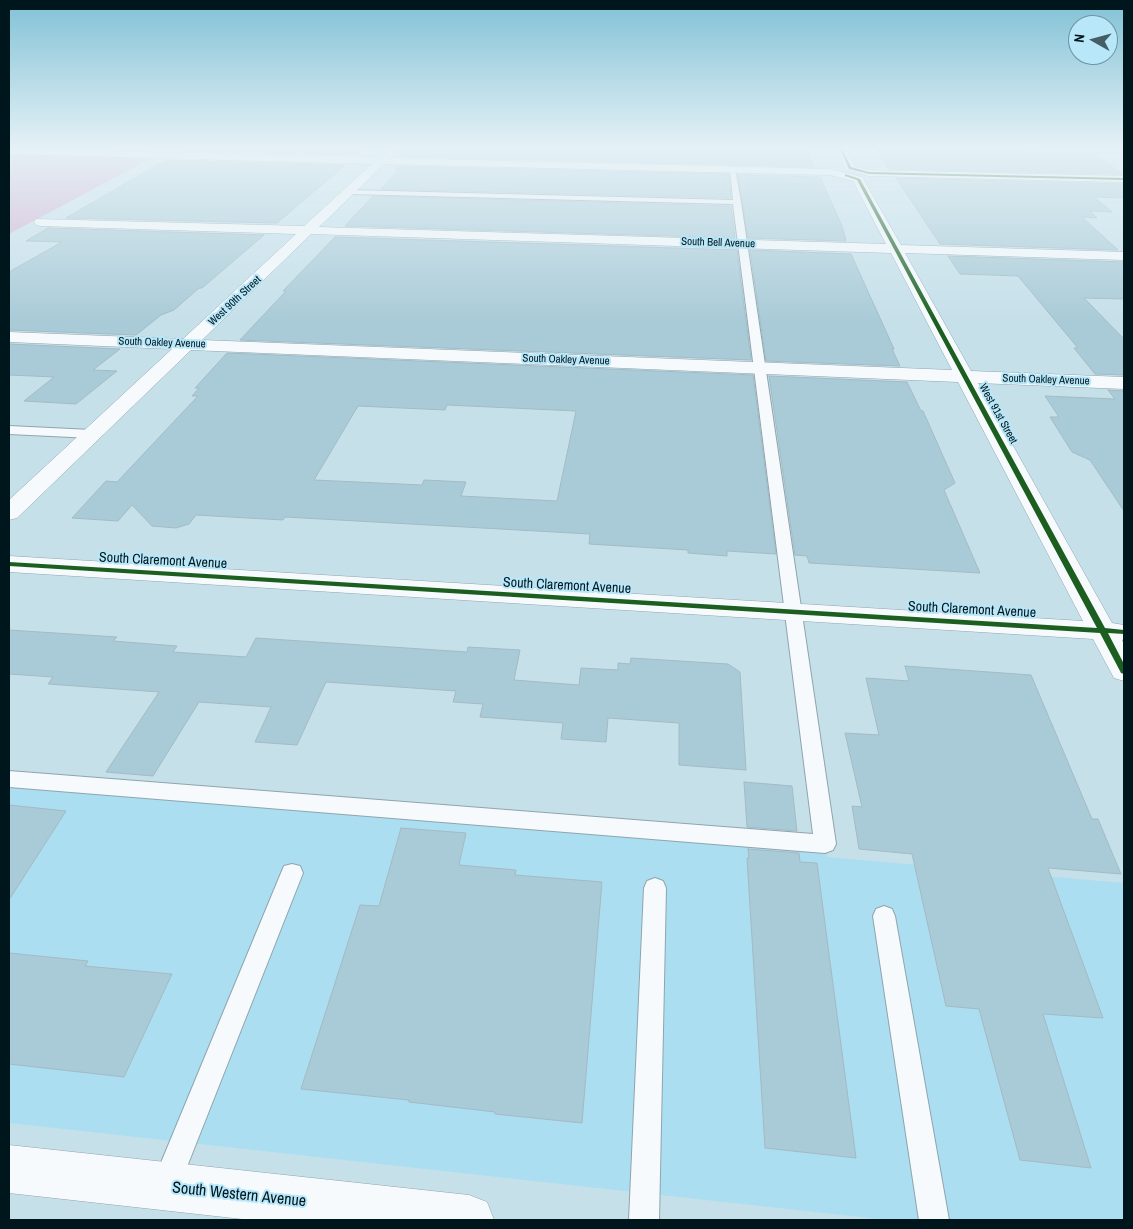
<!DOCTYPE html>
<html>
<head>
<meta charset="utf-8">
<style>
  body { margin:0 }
  #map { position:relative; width:1133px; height:1229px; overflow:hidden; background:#c6e0ea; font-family:"Archivo Narrow",sans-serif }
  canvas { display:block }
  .frame { position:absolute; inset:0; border:10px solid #00161d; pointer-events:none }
  .north { position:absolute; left:1068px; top:15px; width:50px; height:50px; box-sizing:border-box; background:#b7e7f9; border:1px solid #6e93a1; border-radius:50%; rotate:277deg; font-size:14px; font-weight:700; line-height:20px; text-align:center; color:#00161d }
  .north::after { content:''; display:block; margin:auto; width:18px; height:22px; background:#455d65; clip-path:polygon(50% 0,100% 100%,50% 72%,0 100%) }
</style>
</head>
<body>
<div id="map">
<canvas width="1133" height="1229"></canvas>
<div class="frame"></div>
<div class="north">N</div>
</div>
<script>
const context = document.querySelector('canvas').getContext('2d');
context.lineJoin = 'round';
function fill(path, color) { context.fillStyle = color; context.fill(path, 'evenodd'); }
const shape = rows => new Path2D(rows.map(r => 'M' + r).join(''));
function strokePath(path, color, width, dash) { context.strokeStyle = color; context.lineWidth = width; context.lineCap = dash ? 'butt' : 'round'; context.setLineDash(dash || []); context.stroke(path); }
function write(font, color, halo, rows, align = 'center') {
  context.font = font + ' "Archivo Narrow",sans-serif'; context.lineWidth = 4; context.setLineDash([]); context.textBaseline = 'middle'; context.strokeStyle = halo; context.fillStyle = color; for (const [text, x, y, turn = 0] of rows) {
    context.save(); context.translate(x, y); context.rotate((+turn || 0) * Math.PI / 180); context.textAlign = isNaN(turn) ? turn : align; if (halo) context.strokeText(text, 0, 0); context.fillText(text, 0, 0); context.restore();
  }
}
const built = shape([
  [9,779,825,844,827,857,1124,883,1124,1220,887,1220,9,1123]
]);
const forest = shape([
  [9,152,97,154,152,158,9,234]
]);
const building = shape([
  [186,149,364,149,357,155,182,151,186,149],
  [390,149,737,149,808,151,815,167,394,156,396,153,390,149],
  [876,149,1008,150,1012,153,1095,154,1122,174,889,169,876,149],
  [166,160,345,165,277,223,66,218,166,160],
  [394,166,729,174,731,198,381,189,398,171,394,166],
  [738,175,820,177,842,226,846,241,748,238,738,175],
  [896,178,1124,184,1124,198,1094,197,1112,212,1090,211,1097,218,1082,217,1118,250,940,244,896,178],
  [373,196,731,206,735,238,345,226,373,196],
  [48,228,264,235,202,288,199,288,174,310,161,315,136,335,9,330,9,272,62,242,26,241,48,228],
  [335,237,737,250,751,360,240,340,286,291,283,291,335,237],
  [750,250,851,254,894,349,892,349,900,366,766,361,750,250],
  [948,256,1124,262,1124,299,1084,298,1124,339,1124,375,1095,374,1074,348,1078,348,1018,276,960,274,948,256],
  [9,344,120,349,93,370,117,371,76,404,24,401,54,377,9,375,9,344],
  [227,353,753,375,776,554,727,551,727,556,688,553,688,550,589,544,590,534,285,517,283,520,196,515,189,524,176,528,152,526,132,505,118,521,72,518,106,481,117,482,198,396,192,396,199,388,195,388,227,353],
  [447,405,576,411,557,501,461,496,466,482,424,480,422,485,314,480,358,406,445,410,447,405],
  [769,376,907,382,921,411,923,411,955,483,944,490,980,573,809,563,807,556,795,555,769,376],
  [1108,390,1124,391,1124,511,1090,460,1072,452,1050,417,1059,417,1045,396,1115,399,1108,390],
  [9,630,117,637,113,641,177,646,173,652,246,657,256,638,467,652,468,647,520,650,514,680,579,685,581,668,618,670,618,663,630,664,631,658,728,664,740,672,746,770,679,765,679,723,608,718,606,742,561,739,563,723,480,717,483,704,453,702,456,691,326,682,297,745,255,742,271,707,199,702,153,776,106,772,159,692,48,684,53,677,9,674,9,630],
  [905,666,1031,675,1092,819,1098,819,1121,874,1048,868,1103,1018,1043,1014,1091,1168,1020,1160,979,1009,946,1006,912,854,859,849,852,806,862,807,845,733,879,735,866,678,909,681,905,666],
  [744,782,792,786,797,831,747,827,744,782],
  [9,805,66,811,9,900,9,805],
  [401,828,466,833,459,865,516,870,515,875,602,882,582,1123,495,1114,495,1112,409,1102,409,1100,301,1089,360,905,379,906,401,828],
  [748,849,799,853,800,862,817,863,856,1158,765,1148,747,858,749,858,748,849],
  [9,953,88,961,85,966,172,974,124,1077,9,1064,9,953]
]);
const lane = shape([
  [1009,149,1124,149,1124,153,1012,151,1009,149],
  [730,168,735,169,741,202,836,844,833,850,825,853,9,787,9,771,813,834,733,204,350,194,346,192,350,190,733,200,730,168],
  [9,426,92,430,98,434,92,438,9,434,9,426],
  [292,864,300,866,303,873,177,1192,167,1196,157,1192,153,1182,281,873,284,866,292,864],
  [655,878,663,881,666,888,659,1220,629,1220,644,888,647,881,655,878],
  [884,906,892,909,895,916,949,1220,919,1220,873,916,876,909,884,906]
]);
const street = shape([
  [9,149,378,157,389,150,394,153,390,158,830,169,862,177,901,245,1124,252,1124,260,905,253,971,371,1124,377,1124,389,978,383,1112,623,1124,625,1124,639,1122,640,1124,645,1124,681,1114,678,1093,639,9,572,9,556,1083,621,958,382,191,350,17,518,9,520,9,500,172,349,9,342,9,332,183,339,296,234,41,226,36,225,34,222,36,219,304,226,372,164,9,154,9,149],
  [384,164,830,175,853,181,886,244,319,227,384,164],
  [311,234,891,253,952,370,202,340,311,234],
  [836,149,846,149,854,166,869,170,1124,176,1124,182,869,176,846,170,836,149]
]);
const secondary = shape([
  [9,1145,469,1195,487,1202,494,1220,251,1220,9,1193,9,1145]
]);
const cycleway = shape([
  [840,149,842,149,851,167,869,172,1124,178,1124,180,869,174,849,169,840,149],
  [845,174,860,179,1105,628,1124,630,1124,634,1108,633,1124,664,1124,674,1121,673,1120,671,1100,633,9,566,9,562,1097,628,857,180,845,176,845,174]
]);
const farStreetnames = [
  ["South Bell Avenue",718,243,2],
  ["West 90th Street",235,301,-43],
  ["South Oakley Avenue",162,343,2],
  ["South Oakley Avenue",566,360,2],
  ["South Oakley Avenue",1046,380,2],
  ["West 91st Street",998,414,61]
];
const streetNames = [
  ["South Claremont Avenue",163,561,3],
  ["South Claremont Avenue",567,586,3],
  ["South Claremont Avenue",972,610,3]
];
const nearStreetnames = [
  ["South Western Avenue",239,1195,6]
];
fill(built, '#acdef1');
fill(forest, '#d2b1d1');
fill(building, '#a9cbd7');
strokePath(building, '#a3bac3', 1);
strokePath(lane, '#8ea5ae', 2);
strokePath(street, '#8ea5ae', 1);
strokePath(secondary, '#8ea5ae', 1);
fill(lane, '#f6fafc');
fill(street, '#f6fafc');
fill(secondary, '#f6fafc');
fill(cycleway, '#1b5e20');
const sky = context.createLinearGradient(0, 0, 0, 321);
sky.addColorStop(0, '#81c2d6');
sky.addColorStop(0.46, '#e5f1f6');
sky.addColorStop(1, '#e5f1f600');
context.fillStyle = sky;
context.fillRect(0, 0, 1133, 321);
write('11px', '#00161d', '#b7e7f9', farStreetnames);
write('14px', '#00161d', '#b7e7f9', streetNames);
write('16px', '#00161d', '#b7e7f9', nearStreetnames);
</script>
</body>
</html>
